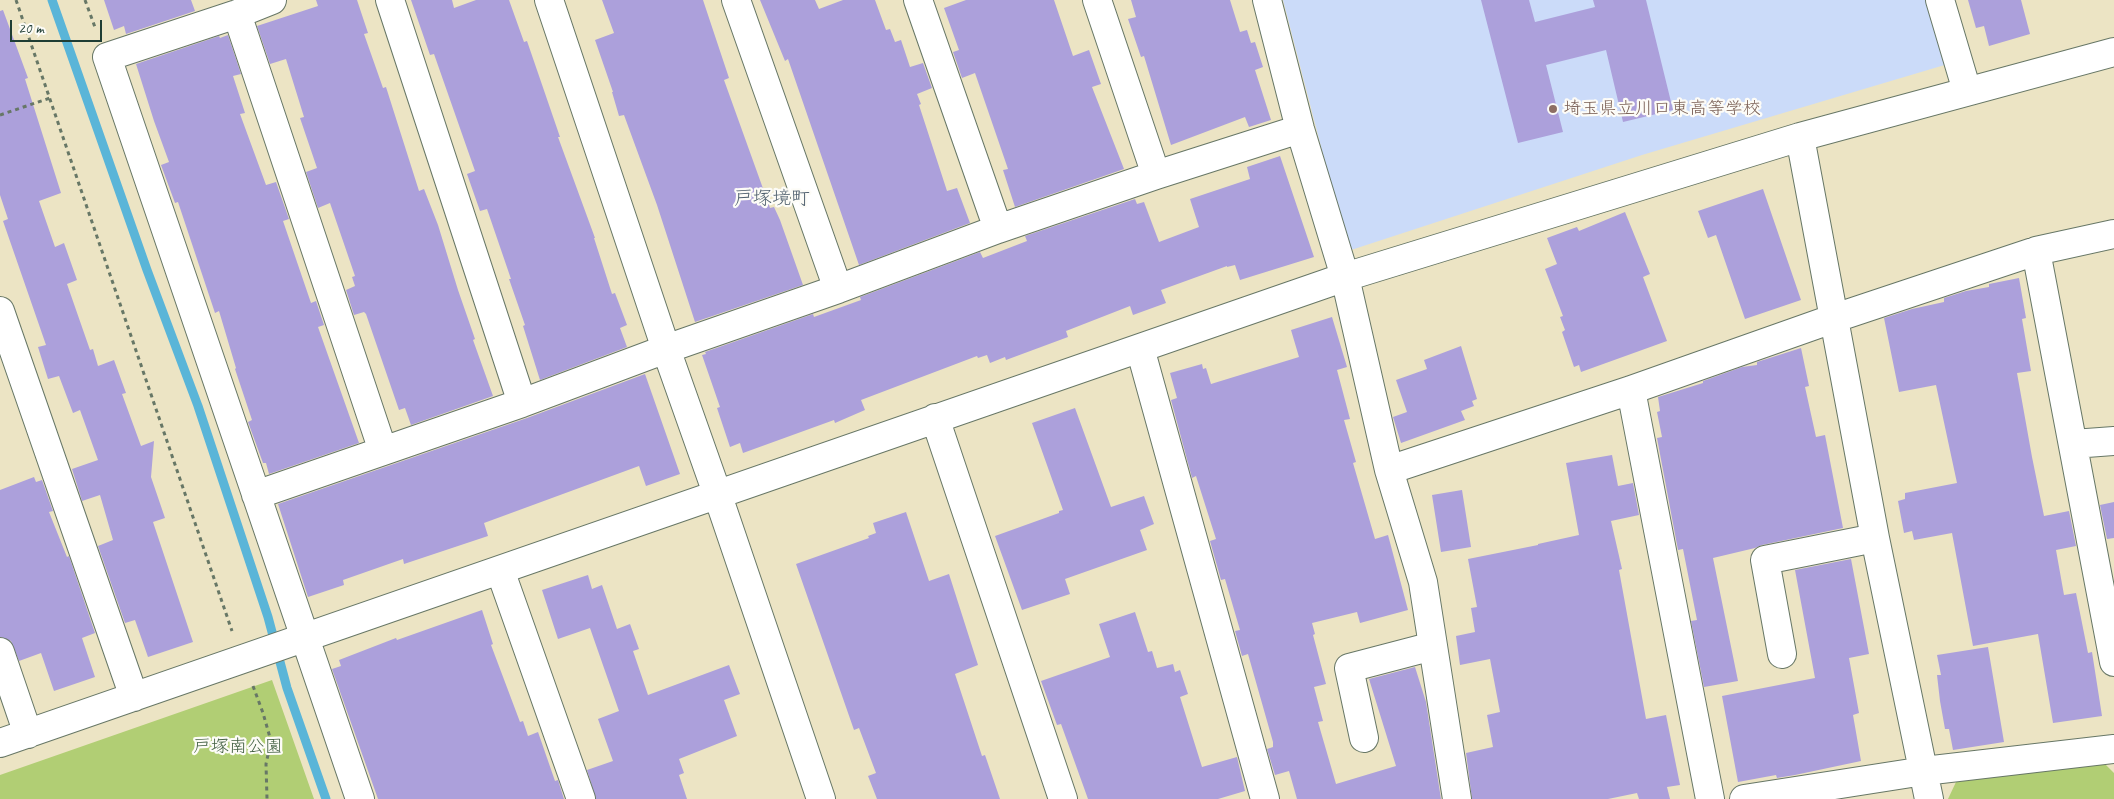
<!DOCTYPE html>
<html>
<head>
<meta charset="utf-8">
<style>
  body { margin:0 }
  #map { position:relative; width:2114px; height:799px; overflow:hidden; background:#ece4c4; font-family:Caveat,sans-serif }
  canvas { display:block }
  .scale { position:absolute; left:10px; top:20px; width:92px; height:22px; box-sizing:border-box; border:2px solid #1f3d34; border-top:0; padding-left:6px; font-size:15px; line-height:18px; white-space:nowrap; color:#1f3d34; -webkit-text-stroke:4px #fdfcf7; paint-order:stroke }
</style>
</head>
<body>
<div id="map">
<canvas width="2114" height="799"></canvas>
<div class="scale">20 m</div>
</div>
<script>
const context = document.querySelector('canvas').getContext('2d');
context.lineJoin = 'round';
function fill(path, color) { context.fillStyle = color; context.fill(path, 'evenodd'); }
const shape = rows => new Path2D(rows.map(r => 'M' + r).join(''));
function strokePath(path, color, width, dash) { context.strokeStyle = color; context.lineWidth = width; context.lineCap = dash ? 'butt' : 'round'; context.setLineDash(dash || []); context.stroke(path); }
function write(font, color, halo, rows, align = 'center') {
  context.font = font + ' Caveat,"Klee One",sans-serif'; context.lineWidth = 4.5; context.setLineDash([]); context.textBaseline = 'middle'; context.strokeStyle = halo; context.fillStyle = color; for (const [text, x, y, turn = 0] of rows) {
    context.save(); context.translate(x, y); context.rotate((+turn || 0) * Math.PI / 180); context.textAlign = isNaN(turn) ? turn : align; if (halo) context.strokeText(text, 0, 0); context.fillText(text, 0, 0); context.restore();
  }
}
const built = shape([
  [1283,0,1928,0,1948,64,1642,155,1348,251]
]);
const green = shape([
  [272,680,314,799,0,799,0,775],
  [2103,762,2114,773,2114,799,1948,799,1956,782]
]);
const stream = shape([
  [52,0,147,270,198,406,268,617,287,688,326,799]
]);
const building = shape([
  [104,0,191,0,195,11,126,34,124,26,114,30],
  [316,0,357,0,368,33,364,34,383,88,386,87,419,191,424,189,438,225,458,290,475,339,473,340,493,396,411,425,405,408,399,410,366,314,364,312,354,315,346,290,355,286,352,277,355,276,330,203,318,208,306,172,317,168,300,118,304,117,286,59,270,64,257,26,318,6],
  [411,0,452,0,454,8,476,0,509,0,524,42,527,41,560,137,558,137,595,238,594,238,612,294,615,293,627,325,620,328,627,347,540,380,523,326,525,325,509,279,511,279,487,209,480,211,467,174,475,171,434,54,430,55],
  [602,0,703,0,729,78,724,80,770,208,774,207,780,220,803,285,695,322,657,205,624,115,619,116,612,92,613,92,595,40,614,33],
  [760,0,815,0,819,9,843,0,875,0,886,30,890,29,895,42,901,40,910,67,923,63,932,88,917,94,921,104,919,105,947,191,957,188,970,223,859,265,788,59,785,61],
  [966,0,1054,0,1073,56,1089,50,1101,84,1092,87,1124,169,1015,207,1003,170,1008,169,975,73,962,78,953,52,959,50,944,8],
  [1131,0,1230,0,1240,32,1247,30,1251,43,1255,42,1263,67,1255,70,1271,120,1249,127,1245,117,1171,145,1144,56,1141,57,1128,19,1136,17],
  [1481,0,1529,0,1535,22,1595,7,1593,0,1646,0,1673,110,1623,122,1606,50,1546,65,1563,132,1518,143],
  [1968,0,2021,0,2030,34,1989,46,1984,26,1976,28],
  [3,10,28,78,25,79,61,193,39,201,55,247,64,243,77,280,67,284,90,350,93,349,98,366,114,360,126,393,122,394,141,446,154,441,151,477,165,518,153,522,193,642,148,657,135,620,125,623,98,546,113,540,100,495,82,501,72,469,98,460,80,410,73,413,59,376,48,379,38,347,46,345,3,221,8,219,0,195,0,11],
  [228,35,241,74,233,76,245,113,240,114,266,185,276,182,289,219,283,221,311,303,316,301,324,325,318,327,359,443,269,474,266,463,263,463,248,422,252,420,235,369,236,368,219,311,215,313,178,202,175,203,161,165,169,162,154,121,136,64,219,36,220,38],
  [1280,156,1314,257,1240,280,1235,265,1227,267,1227,266,1161,290,1166,303,1133,315,1130,306,1066,331,1068,337,1006,360,1005,357,990,363,987,355,978,358,977,356,861,400,865,410,835,423,834,420,743,453,740,443,730,447,717,408,720,407,702,355,706,354,705,352,813,314,814,317,861,300,860,297,980,252,983,258,1027,241,1025,236,1135,199,1137,204,1144,202,1159,242,1199,227,1190,199,1250,179,1247,167],
  [1763,189,1801,300,1745,319,1716,235,1708,238,1698,211],
  [1625,212,1650,274,1643,277,1667,341,1581,372,1579,365,1574,367,1562,332,1565,330,1560,317,1563,316,1545,269,1557,264,1547,238,1577,227,1579,231],
  [2019,278,2026,318,2022,319,2031,371,2017,373,2032,457,2044,516,2069,511,2076,546,2056,550,2064,595,2076,593,2088,653,2092,652,2102,716,2053,723,2038,634,1973,646,1952,533,1914,540,1912,531,1904,533,1898,501,1905,499,1905,493,1957,483,1936,385,1899,392,1884,318,1912,309,1944,302,1944,298,1966,291,1989,287,1989,284],
  [1332,317,1347,367,1337,370,1350,419,1344,420,1356,462,1353,463,1375,539,1388,535,1408,610,1360,623,1357,612,1312,623,1315,634,1313,635,1326,684,1314,687,1323,721,1318,722,1336,784,1396,766,1369,679,1415,667,1426,702,1441,799,1297,799,1289,771,1275,775,1267,749,1273,747,1273,742,1248,654,1242,656,1235,631,1240,630,1225,579,1221,580,1210,541,1216,539,1196,476,1192,478,1171,400,1177,398,1170,373,1202,364,1203,369,1206,368,1211,384,1299,357,1291,330],
  [1461,346,1477,399,1472,401,1474,406,1461,411,1465,420,1401,443,1393,417,1407,412,1396,380,1427,369,1424,360],
  [1801,348,1809,386,1805,387,1816,437,1825,435,1843,528,1762,545,1755,548,1713,558,1738,681,1704,687,1691,621,1697,620,1683,549,1678,550,1657,438,1662,437,1657,412,1660,411,1658,397,1703,383,1703,381,1742,367,1757,365,1757,362],
  [645,374,680,474,646,486,639,466,484,523,488,536,404,564,403,559,343,580,344,585,308,597,278,504,527,418],
  [1075,408,1111,507,1144,496,1154,524,1140,530,1147,550,1065,579,1070,594,1022,610,995,536,1059,513,1059,511,1063,510,1032,423],
  [1612,455,1618,486,1633,483,1639,515,1611,521,1622,569,1619,570,1646,719,1666,715,1680,785,1667,787,1670,799,1639,799,1637,793,1608,799,1472,799,1466,753,1493,747,1487,715,1500,712,1490,659,1460,665,1456,636,1475,632,1471,608,1477,607,1468,559,1538,545,1538,544,1579,535,1566,463],
  [34,477,36,482,42,480,53,511,49,512,67,557,69,556,95,633,82,638,95,677,54,691,41,653,19,661,11,641,0,637,0,490],
  [1462,490,1471,547,1441,552,1432,495],
  [2114,502,2114,538,2107,539,2100,505],
  [906,512,929,581,949,574,978,665,955,674,982,756,985,755,1000,799,877,799,868,776,876,773,859,728,854,730,796,564,869,538,868,536,876,533,873,523],
  [1851,559,1869,654,1849,658,1859,713,1853,715,1861,761,1795,775,1777,778,1776,775,1738,782,1722,696,1815,678,1795,570],
  [588,575,592,589,602,585,617,629,630,624,639,649,633,651,648,695,729,665,740,694,724,700,737,736,679,759,684,773,679,775,687,799,596,799,587,770,613,761,598,719,619,711,590,628,558,639,542,590],
  [482,610,493,644,491,645,520,722,523,721,528,736,538,732,555,781,558,780,564,799,378,799,332,669,341,666,339,660,396,638,397,640],
  [1135,612,1148,652,1152,651,1157,668,1173,664,1175,672,1180,670,1188,694,1180,697,1202,767,1237,757,1245,791,1218,799,1088,799,1061,724,1057,725,1041,681,1110,657,1099,624],
  [1988,647,2004,742,1953,750,1949,729,1945,729,1940,701,1937,675,1941,675,1937,655]
]);
const path = shape([
  [16,0,232,631],
  [85,0,96,30],
  [0,115,50,98],
  [253,686,263,713,271,741,266,764,267,799]
]);
const minor = shape([
  [272,0,237,14,107,57,360,799],
  [390,0,522,403],
  [549,0,666,349,718,496,821,799],
  [736,0,838,289],
  [918,0,998,229],
  [1097,0,1156,175],
  [1267,0,1300,129,1345,277,1389,470,1423,582,1457,799],
  [1940,0,1967,91],
  [237,14,383,451],
  [1800,137,1875,538,1929,799],
  [2036,251,2114,662],
  [0,311,134,697],
  [1140,348,1265,799],
  [1631,390,1710,799],
  [935,418,1063,799],
  [2073,444,2114,441],
  [1389,470,1631,390,1835,318,2036,251,2114,234],
  [256,495,522,403,666,349,838,289,998,229,1156,175,1300,129],
  [500,570,581,799],
  [0,652,28,734],
  [1782,654,1765,560,1875,538],
  [1364,738,1349,668,1433,646],
  [0,743,1345,277,1800,137,2114,52],
  [1744,799,1924,771,2114,749]
]);
const markers = [
  [1553,109,5,"#8d6e63"]
];
const educationNames = [
  ["埼玉県立川口東高等学校",1563,109]
];
const parkNames = [
  ["戸塚南公園",238,747]
];
const neighbourhoodNames = [
  ["戸塚境町",772,199]
];
fill(built, '#cbdbf9');
fill(green, '#b1ce74');
strokePath(stream, '#5ab5d8', 9);
fill(building, '#aca0db');
strokePath(minor, '#677766', 30);
strokePath(path, '#677766', 3, [4, 4]);
strokePath(minor, '#fff', 28);
for (const [x, y, r, color] of markers) { const dot = new Path2D(); dot.arc(x, y, r, 0, 2 * Math.PI); context.fillStyle = color; context.fill(dot); strokePath(dot, '#fdfcf7', 2); }
write('18px', '#785e54', '#fdfcf7', educationNames, 'left');
write('18px', '#446144', '#fdfcf7', parkNames);
write('19px', '#50606e', '#fdfcf7', neighbourhoodNames);
</script>
</body>
</html>
